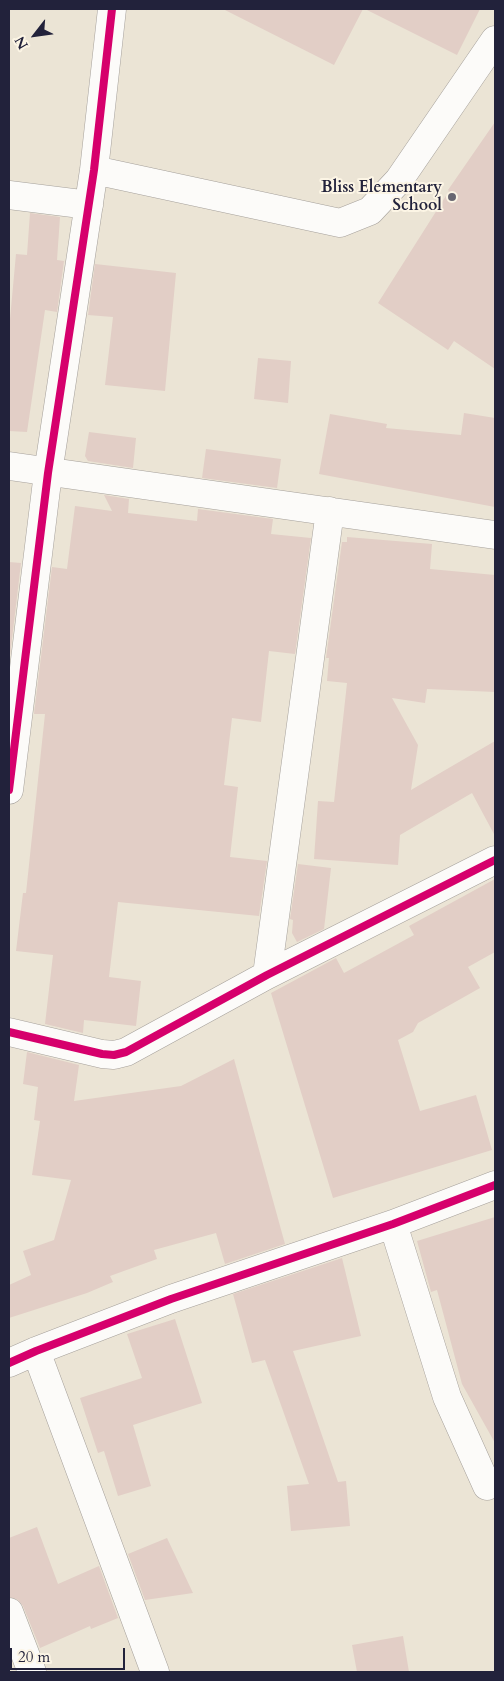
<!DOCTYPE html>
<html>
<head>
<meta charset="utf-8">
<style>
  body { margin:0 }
  #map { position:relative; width:504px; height:1681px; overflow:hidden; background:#ebe4d5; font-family:Cardo,serif }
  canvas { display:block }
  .frame { position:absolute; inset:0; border:10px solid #22223b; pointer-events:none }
  .north { position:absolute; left:10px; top:10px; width:50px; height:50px; -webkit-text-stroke:4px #fcf5e5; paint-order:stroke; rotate:240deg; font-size:14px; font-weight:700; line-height:20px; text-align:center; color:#22223b }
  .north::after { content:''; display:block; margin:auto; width:18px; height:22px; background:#22223b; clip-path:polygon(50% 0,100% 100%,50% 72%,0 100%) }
  .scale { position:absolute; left:10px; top:1648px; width:115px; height:22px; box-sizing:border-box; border:2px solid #22223b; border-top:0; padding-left:6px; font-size:15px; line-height:18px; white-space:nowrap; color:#22223b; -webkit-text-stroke:4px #fcf5e5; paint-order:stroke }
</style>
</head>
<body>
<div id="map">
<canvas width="504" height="1681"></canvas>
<div class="frame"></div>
<div class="north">N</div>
<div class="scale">20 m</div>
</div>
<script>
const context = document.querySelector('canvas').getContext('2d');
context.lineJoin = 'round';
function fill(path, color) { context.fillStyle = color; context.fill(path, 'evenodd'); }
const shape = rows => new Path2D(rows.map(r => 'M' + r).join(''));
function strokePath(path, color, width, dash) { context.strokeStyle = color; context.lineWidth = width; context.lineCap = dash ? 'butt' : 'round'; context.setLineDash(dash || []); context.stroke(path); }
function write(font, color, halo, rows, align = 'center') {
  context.font = font + ' Cardo,serif'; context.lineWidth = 4; context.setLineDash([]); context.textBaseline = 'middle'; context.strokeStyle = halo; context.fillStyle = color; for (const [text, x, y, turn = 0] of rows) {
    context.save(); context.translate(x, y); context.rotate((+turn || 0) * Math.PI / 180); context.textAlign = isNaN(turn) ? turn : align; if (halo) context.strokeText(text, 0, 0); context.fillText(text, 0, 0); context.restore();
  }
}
const building = shape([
  [223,9,363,9,334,65],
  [365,9,480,9,457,55],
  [495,122,495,369,454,341,448,350,378,303,449,191,448,190],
  [30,213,60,217,57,260,64,261,57,312,45,310,27,432,9,431,9,330,16,254,27,255],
  [95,264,176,273,165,391,105,385,113,317,88,315],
  [258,358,291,361,288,403,254,399],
  [464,413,495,418,495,507,319,474,330,414,387,424,386,428,461,435],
  [89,432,136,438,133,468,88,461,85,456],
  [206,449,281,459,277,488,202,478],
  [104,495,129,499,128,513,197,521,198,509,273,519,271,534,311,538,295,654,269,651,261,722,232,718,224,785,238,787,230,857,267,861,259,916,118,902,109,977,141,981,136,1026,84,1020,83,1033,45,1024,53,955,16,951,23,893,26,893,45,714,34,714,52,567,67,569,75,506,112,511],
  [347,537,432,544,430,569,495,575,495,692,427,689,425,703,392,698,418,745,411,790,495,741,495,836,472,793,400,835,398,865,314,859,318,801,334,802,347,683,327,681,329,658,326,658,342,542,347,542],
  [9,562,21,563,9,664],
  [298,864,331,868,324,929,297,942,292,933,293,920,290,919],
  [495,879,495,952,468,967,480,988,418,1023,413,1032,398,1040,420,1111,476,1095,492,1150,333,1198,271,993,336,958,344,973,414,935,409,926],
  [27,1052,79,1065,74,1101,181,1086,234,1059,285,1244,225,1264,216,1233,154,1250,157,1259,110,1276,113,1282,87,1293,9,1318,9,1285,31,1275,23,1251,54,1240,71,1180,32,1175,40,1121,34,1120,38,1087,23,1084],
  [495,1217,495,1443,462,1384,437,1290,431,1292,417,1241],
  [342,1258,361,1336,293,1351,338,1482,346,1481,350,1526,291,1531,287,1486,309,1484,265,1360,252,1363,233,1294],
  [175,1319,202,1403,133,1425,151,1486,118,1496,104,1451,98,1453,80,1398,142,1378,127,1334],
  [37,1527,58,1584,99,1566,118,1618,91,1629,90,1626,40,1648,23,1606,18,1600,9,1597,9,1538],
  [167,1538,193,1593,145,1600,128,1554],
  [403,1636,409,1672,357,1672,352,1645]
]);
const minor = shape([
  [94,170,340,223,370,211,399,180,495,40],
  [9,195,89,205],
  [9,466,495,535],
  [9,790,48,473,94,170,112,9],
  [267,975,330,511],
  [9,1032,102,1054,114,1055,126,1052,267,975,495,860],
  [393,1224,447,1397,487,1486],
  [36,1351,155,1672],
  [9,1363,36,1351,171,1299,393,1224,495,1185],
  [9,1612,32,1672]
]);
const cycleway = shape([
  [9,790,48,473,94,170,112,9],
  [9,1032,102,1054,114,1055,126,1052,267,975,495,860],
  [9,1363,36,1351,171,1299,393,1224,495,1185]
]);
const markers = [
  [452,197,5,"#686671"]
];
const poiNames = [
  ["Bliss Elementary",442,188],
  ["School",442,206]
];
fill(building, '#e2cec6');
strokePath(minor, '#a5a09b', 29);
strokePath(minor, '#fcfbf9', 28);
strokePath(cycleway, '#d6006c', 8);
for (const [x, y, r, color] of markers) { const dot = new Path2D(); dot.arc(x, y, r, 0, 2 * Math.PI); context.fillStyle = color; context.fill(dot); strokePath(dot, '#fcf5e5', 2); }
write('bold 16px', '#22223b', '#fcf5e5', poiNames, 'right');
</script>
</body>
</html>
